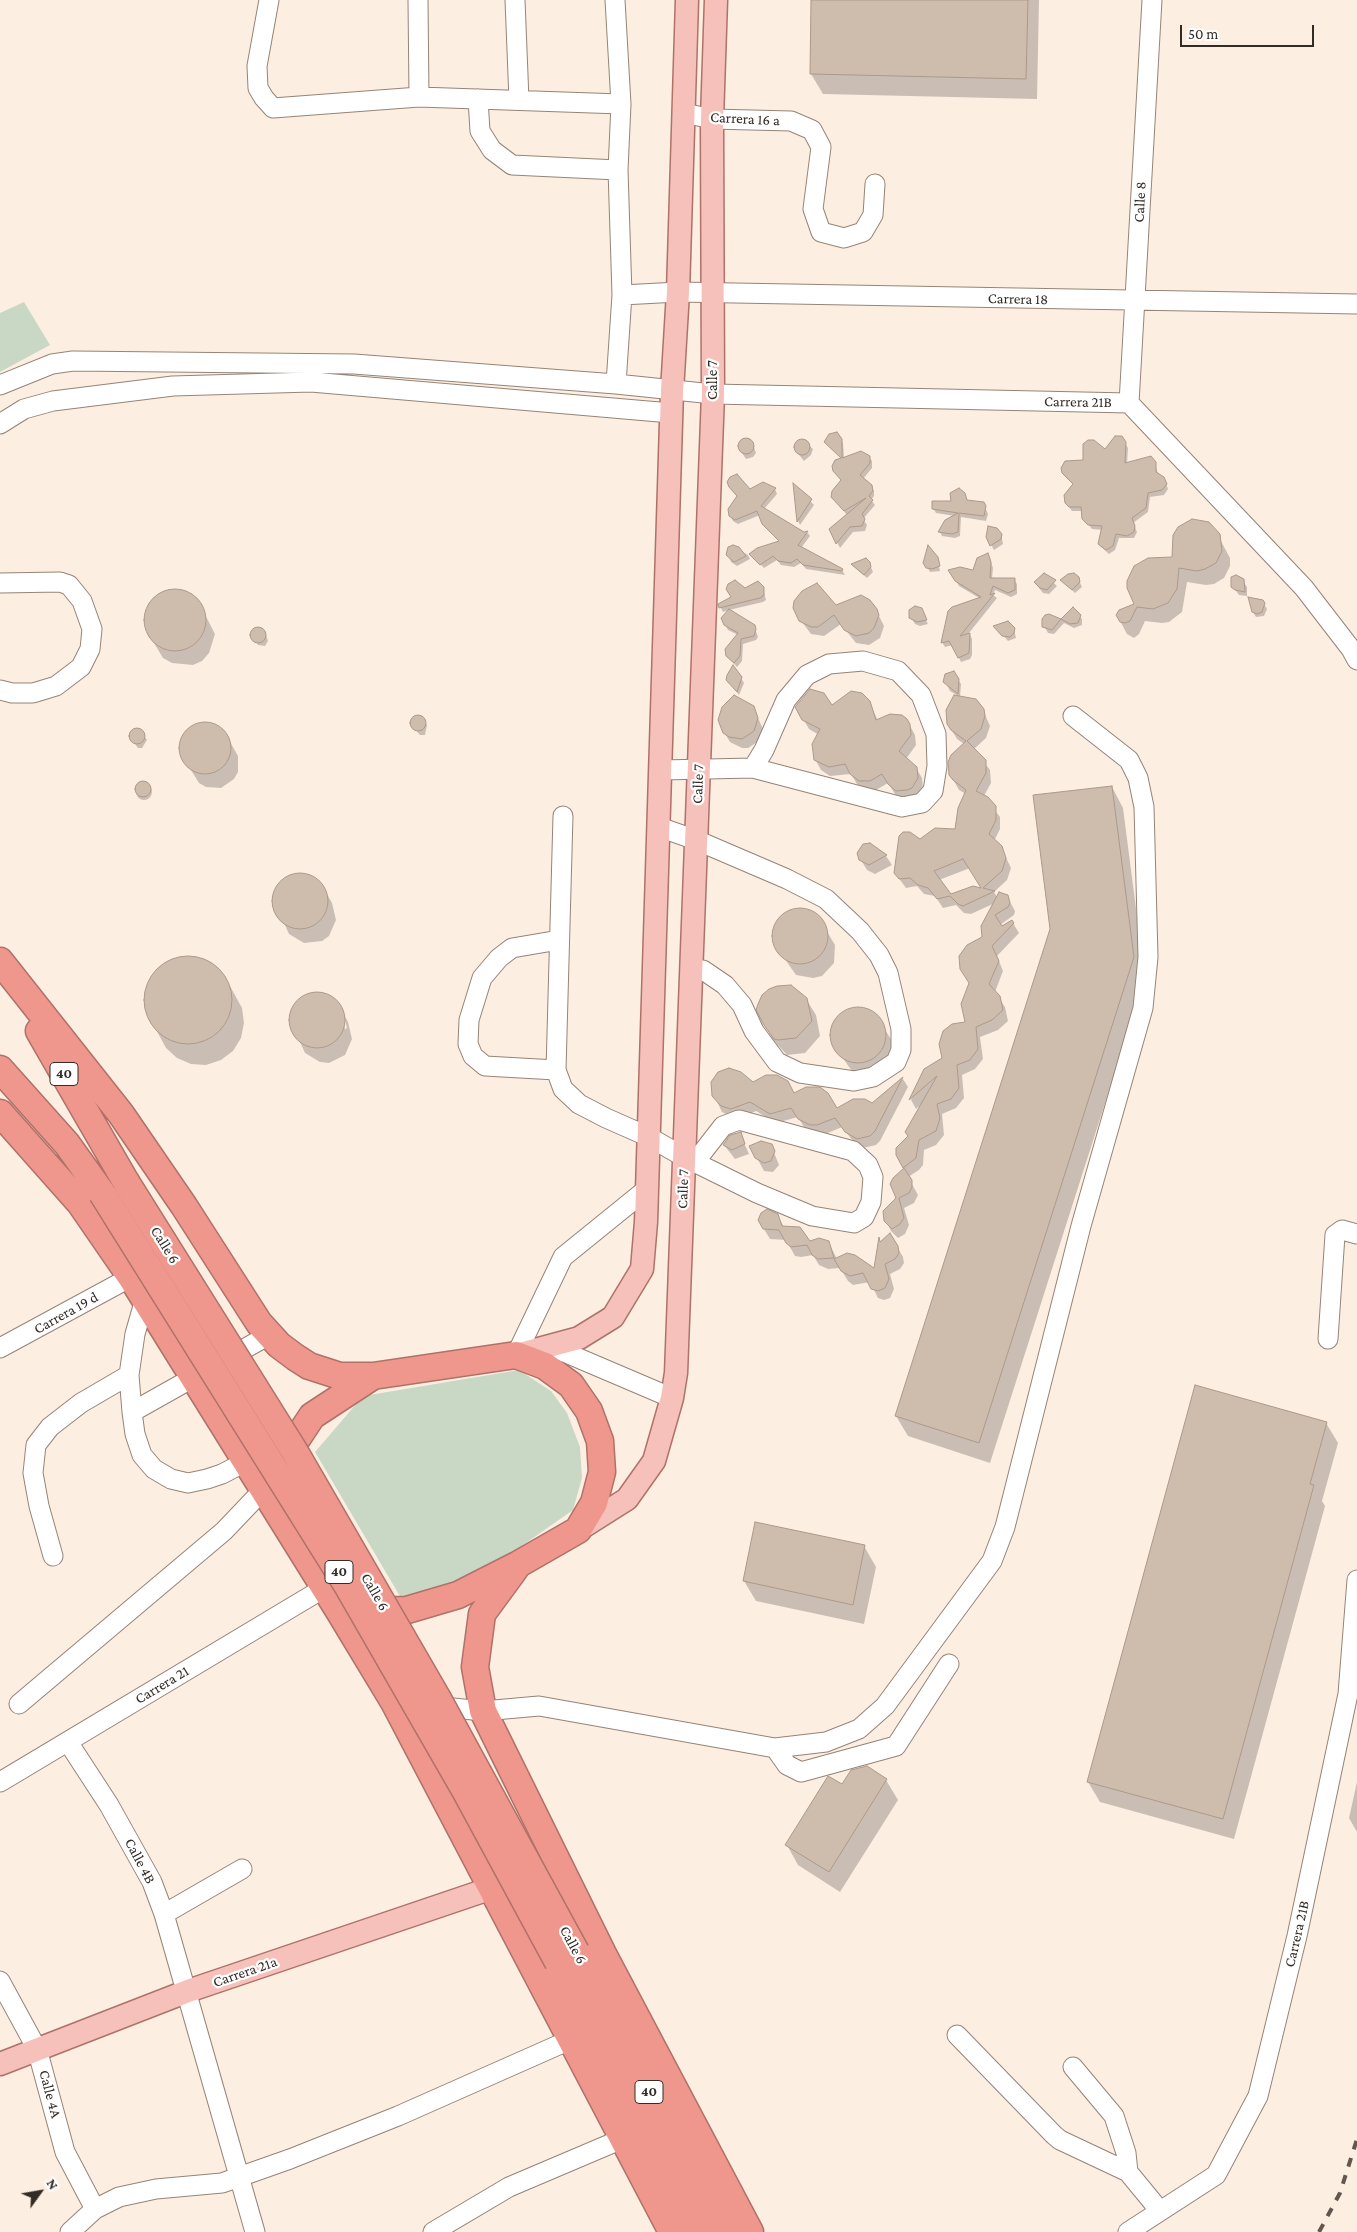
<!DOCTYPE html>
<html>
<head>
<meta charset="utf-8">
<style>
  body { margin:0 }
  #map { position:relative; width:1357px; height:2232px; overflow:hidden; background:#fdeee2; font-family:"Crimson Pro",serif }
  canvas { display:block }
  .north { position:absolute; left:15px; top:2167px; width:50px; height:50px; -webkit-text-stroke:4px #fefefe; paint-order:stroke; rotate:58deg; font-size:14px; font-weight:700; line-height:20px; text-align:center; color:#332c26 }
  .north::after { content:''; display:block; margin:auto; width:18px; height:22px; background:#332c26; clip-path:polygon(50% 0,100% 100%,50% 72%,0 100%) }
  .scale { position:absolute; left:1180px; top:25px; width:134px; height:22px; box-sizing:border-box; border:2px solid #332c26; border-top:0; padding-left:6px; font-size:15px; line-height:18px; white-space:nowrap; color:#332c26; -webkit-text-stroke:4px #fefefe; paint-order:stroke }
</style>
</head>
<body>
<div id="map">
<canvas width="1357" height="2232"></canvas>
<div class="north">N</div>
<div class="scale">50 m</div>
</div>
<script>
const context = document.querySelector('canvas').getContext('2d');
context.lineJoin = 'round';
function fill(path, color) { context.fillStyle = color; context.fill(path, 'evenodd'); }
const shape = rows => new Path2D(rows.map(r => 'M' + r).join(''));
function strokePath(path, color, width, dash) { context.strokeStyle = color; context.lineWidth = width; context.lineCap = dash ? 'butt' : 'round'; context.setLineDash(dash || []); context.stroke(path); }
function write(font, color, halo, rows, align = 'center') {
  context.font = font + ' "Crimson Pro",serif'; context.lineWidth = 4.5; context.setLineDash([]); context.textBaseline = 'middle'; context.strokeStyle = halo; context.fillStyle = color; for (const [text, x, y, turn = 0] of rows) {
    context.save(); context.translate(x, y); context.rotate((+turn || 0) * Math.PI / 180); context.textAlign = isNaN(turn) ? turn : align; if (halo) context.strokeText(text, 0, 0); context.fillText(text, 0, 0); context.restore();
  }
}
const green = shape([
  [24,302,50,345,0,372,0,313],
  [519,1370,551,1391,567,1413,580,1447,582,1478,573,1510,493,1566,447,1590,401,1598,315,1452,363,1396]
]);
const shadow = shape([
  [813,0,1039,0,1037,99,823,94,811,74],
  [840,438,843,443,844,458,869,457,872,461,872,468,863,479,874,491,874,496,871,500,875,505,863,519,867,525,865,531,853,532,840,548,830,529,847,515,832,497,842,481,834,471,842,459,826,442],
  [743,440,752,442,756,453,753,457,746,459,742,453,739,448],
  [803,440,813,449,811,455,804,461,796,451,795,445],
  [1125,443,1128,448,1127,464,1155,463,1158,474,1166,483,1168,489,1164,495,1150,497,1148,512,1133,523,1137,532,1134,538,1119,538,1115,550,1109,554,1100,546,1103,530,1092,529,1084,519,1083,511,1072,511,1066,503,1074,485,1063,473],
  [795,486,814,505,800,525,798,521],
  [730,487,750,491,775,489,777,494,764,509,804,534,808,533,810,536,801,548,842,570,845,575,806,569,801,563,794,567,781,565,777,560,764,568,751,554,784,544,760,515,738,524,733,521,730,516,738,498],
  [964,494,968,501,983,503,988,514,986,521,961,517,960,536,955,538,942,536,940,532,955,516,936,513,933,508,952,502],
  [1214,528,1230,558,1230,566,1224,578,1214,584,1206,585,1187,582,1182,612,1169,622,1162,623,1145,621,1139,634,1134,638,1127,634,1119,619,1136,605,1173,559],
  [1001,534,1003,544,994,550,987,537],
  [733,546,748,555,750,559,737,566,731,562,727,552],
  [937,558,940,571,930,572,925,563],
  [990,559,993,568,992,579,1014,580,1017,584,1017,594,1011,597,995,590,993,595,997,598,969,633,972,639,972,655,970,659,961,662,953,645,945,647,942,642,981,599,959,586,950,571,973,572],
  [869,563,873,572,867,578,852,565],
  [1045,575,1057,586,1049,594,1043,593,1035,583],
  [1236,576,1240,577,1247,587,1247,596,1239,595,1231,584,1232,578],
  [1078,578,1082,587,1075,593,1062,581],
  [763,588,766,600,763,602,729,610,754,626,758,637,756,640,743,644,742,661,737,667,727,656,738,635,728,630,725,625,729,610,723,612,720,606,745,590],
  [173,590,191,595,198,601,215,634,209,653,202,661,193,665,172,663,163,658,148,633,145,623,149,604,164,592],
  [873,604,884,626,880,638,869,645,856,643,841,624,824,636,811,634,796,614,835,607],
  [1264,604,1267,609,1264,616,1256,617,1253,612],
  [919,608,928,624,920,626,915,624,912,619],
  [1073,608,1082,619,1082,625,1074,628,1064,623,1054,634,1048,633,1042,622,1049,615,1061,620],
  [995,626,1014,629,1016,638,1008,641],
  [259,627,266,635,268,641,265,646,258,645,252,634],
  [953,672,961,684,960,697,950,691,944,679],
  [741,678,744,683,739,695,729,682],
  [869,702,878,721,909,724,915,735,916,745,906,759,916,768,922,778,923,789,918,798,903,800,895,794,888,783,876,790,866,790,857,784,851,774,830,776,821,770,815,759,813,744,819,735,809,729,797,708,832,707],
  [753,707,763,729,759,741,748,748,742,748,730,742,724,732],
  [983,710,990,726,986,738,974,749,990,770,991,783,984,796,1000,817,1000,829,994,841,1001,847,1011,868,1007,880,994,892,997,897,1009,900,1015,911,1014,915,1000,925,1002,927,1013,923,1019,933,997,956,1003,971,995,992,1005,1007,1008,1021,998,1030,980,1037,983,1059,975,1069,962,1075,964,1098,956,1108,942,1114,944,1135,936,1145,924,1150,923,1165,919,1170,908,1177,918,1195,914,1203,904,1208,909,1225,905,1234,898,1238,891,1231,883,1215,885,1209,897,1198,892,1181,905,1169,897,1155,910,1137,923,1103,916,1109,911,1100,925,1070,944,1059,966,1023,970,984,995,903,971,914,964,913,956,905,943,908,935,896,924,894,917,886,906,888,895,873,920,841,956,830,966,794,959,790,950,774,964,744,957,739,948,724],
  [970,868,983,890,951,895,939,880],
  [419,717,427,725,425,735,420,735,413,727,414,719],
  [211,724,225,733,238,756,238,772,234,779,221,788,206,787,199,783,181,754,182,738,194,726],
  [134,730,140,730,147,740,142,748,138,748,130,737],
  '136 792a8 8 0 1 1 16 0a8 8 0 1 1-16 0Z',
  [1112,787,1123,808,1145,978,990,1463,908,1436,896,1416,1051,929],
  [870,844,886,856,892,865,875,874,867,870,861,860],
  [302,875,310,877,323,887,332,903,336,920,329,936,322,941,304,943,289,934,274,901,275,893,286,879],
  [802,909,817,915,835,945,834,963,822,976,813,978,796,975,775,945,775,927,786,913],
  [191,957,203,959,215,966,224,975,242,1008,244,1023,241,1038,233,1051,221,1060,206,1065,191,1064,177,1058,166,1048,147,1013,145,998,148,984,156,971,166,963,178,958],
  [310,994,318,994,334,1000,343,1013,341,1013,345,1029,347,1028,343,1013,348,1022,352,1039,345,1055,329,1063,320,1062,305,1053,290,1020,296,1004],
  [806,999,816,1015,820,1036,805,1053,787,1055,774,1041,765,1025],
  [860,1008,875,1014,894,1044,887,1070,854,1074,833,1044,831,1030,838,1018,852,1009],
  [903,1079,908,1087,880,1141,876,1145,863,1148,857,1146,842,1127,823,1135,805,1129,798,1117,776,1123,756,1111,737,1119,722,1112,711,1089,712,1083,753,1084,793,1094,837,1110,872,1104],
  [740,1134,749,1154,735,1159,724,1145],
  [771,1145,779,1165,773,1172,764,1171,751,1147],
  [777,1215,784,1227,810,1243,830,1245,837,1259,875,1270,879,1241,881,1243,890,1235,903,1257,904,1263,900,1269,890,1274,894,1289,890,1298,884,1300,878,1298,870,1282,853,1285,848,1281,840,1268,828,1269,819,1265,813,1255,801,1257,795,1256,786,1240,770,1239,764,1229],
  [1326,1423,1338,1443,1322,1501,1325,1506,1234,1839,1100,1802,1088,1782],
  [864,1546,876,1567,864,1624,756,1601,744,1581],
  [886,1780,898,1800,840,1892,798,1865,787,1845,842,1786],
  [1357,1782,1357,1832,1349,1818]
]);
const building = shape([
  [811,0,1028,0,1026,79,810,74,811,0],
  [837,432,842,439,842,458,861,451,870,456,870,463,860,475,872,485,873,491,869,496,873,500,862,514,865,519,862,526,850,527,836,544,829,529,866,498,844,511,831,497,832,491,841,480,833,471,832,466,835,460,841,458,824,442,829,434,837,432],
  [1115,436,1122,436,1126,442,1125,463,1151,456,1156,462,1156,472,1164,477,1167,484,1162,490,1148,493,1146,508,1132,518,1135,526,1134,532,1127,536,1116,534,1113,546,1106,550,1098,544,1102,526,1088,525,1082,519,1081,507,1069,507,1065,503,1064,495,1073,484,1062,473,1061,468,1065,461,1083,460,1083,444,1088,440,1094,440,1105,449,1115,436],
  '738 446a8 8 0 1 1 16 0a8 8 0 1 1-16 0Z',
  '794 447a8 8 0 1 1 16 0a8 8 0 1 1-16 0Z',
  [737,474,750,489,763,482,776,488,761,506,804,532,808,531,798,545,843,569,842,571,803,565,797,559,791,563,778,561,773,556,760,565,749,554,757,548,779,541,762,524,757,511,735,520,729,516,728,509,737,496,729,487,727,482,730,477,737,474],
  [793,483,812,499,797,522,793,483],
  [959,488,965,493,967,500,984,502,986,506,984,516,959,513,958,532,952,534,938,532,945,520,958,513,932,509,932,501,951,501,950,493,959,488],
  [1192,519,1209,522,1220,534,1222,551,1216,563,1205,569,1197,571,1179,568,1177,589,1168,603,1153,609,1137,607,1130,621,1125,623,1120,622,1116,615,1119,610,1134,604,1127,588,1127,581,1134,566,1148,558,1172,557,1173,535,1178,527,1192,519],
  [988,526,997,528,1002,534,1001,539,990,546,986,537,988,526],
  [733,545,739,547,746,556,734,562,726,555,728,547,733,545],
  [928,545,938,557,940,566,932,569,926,568,923,563,928,545],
  [988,553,991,562,990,578,1015,578,1015,590,1008,593,993,586,990,595,995,593,960,636,970,633,969,653,958,658,949,641,941,643,948,611,952,607,981,597,955,581,948,570,960,567,973,570,977,558,988,553],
  [866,558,870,562,871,567,864,575,851,564,866,558],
  [1044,573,1056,580,1047,590,1040,588,1034,582,1044,573],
  [1074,573,1079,577,1080,582,1072,590,1060,580,1068,574,1074,573],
  [1236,575,1244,579,1245,592,1235,590,1231,587,1231,577,1236,575],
  [735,580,745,588,758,581,764,587,764,595,760,598,719,608,718,604,731,597,726,589,728,584,735,580],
  [817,583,836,605,861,595,870,600,877,609,879,615,874,628,869,633,856,636,844,630,834,615,818,627,811,627,799,621,793,608,794,601,802,591,817,583],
  '144 620a31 31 0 1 1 62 0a31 31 0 1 1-62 0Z',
  [1248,597,1263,600,1265,603,1262,612,1257,614,1252,612,1248,597],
  [915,606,922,608,927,620,917,622,909,618,909,610,915,606],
  [1073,607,1081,615,1078,623,1070,624,1061,619,1052,630,1042,627,1042,619,1045,615,1049,614,1061,619,1073,607],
  [729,609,755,625,756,629,754,636,741,639,740,656,734,663,726,656,725,649,738,633,724,625,721,618,729,609],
  [1008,621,1015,628,1014,633,1010,637,1002,636,993,626,1008,621],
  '250 635a8 8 0 1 1 16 0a8 8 0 1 1-16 0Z',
  [733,665,742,677,737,692,726,680,727,675,733,665],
  [954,671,959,679,958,694,943,682,945,674,954,671],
  [810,689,824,693,832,705,851,691,862,693,870,701,876,720,890,714,902,715,907,719,910,724,911,735,899,751,917,767,918,778,912,788,907,790,896,791,888,784,882,774,870,781,859,781,850,774,845,764,829,767,814,760,812,744,820,729,802,720,795,707,810,689],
  [734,695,754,706,758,718,754,731,742,739,729,737,723,733,718,720,722,707,734,695],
  [954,695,976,699,984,709,985,716,981,729,967,741,986,760,986,773,976,791,988,797,996,806,996,820,989,834,1002,846,1006,858,1002,871,983,888,995,891,963,906,958,904,950,896,937,899,928,888,918,885,910,878,899,879,894,873,899,836,903,832,910,832,920,839,935,828,955,829,958,808,966,790,953,780,949,775,948,762,951,755,966,741,951,730,947,724,946,710,954,695],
  [963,859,981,888,973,886,951,894,934,871,963,859],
  '410 723a8 8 0 1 1 16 0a8 8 0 1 1-16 0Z',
  '179 748a26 26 0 1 1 52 0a26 26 0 1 1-52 0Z',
  '129 736a8 8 0 1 1 16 0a8 8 0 1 1-16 0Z',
  '135 789a8 8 0 1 1 16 0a8 8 0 1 1-16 0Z',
  [1112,786,1134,957,979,1443,895,1416,1050,929,1033,795,1112,786],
  [870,843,887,855,869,865,859,860,857,853,863,844,870,843],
  '272 901a28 28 0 1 1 56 0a28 28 0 1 1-56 0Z',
  [999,892,1008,895,1010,903,1008,907,995,915,1002,926,1012,920,1014,923,992,946,999,961,989,984,1000,996,1003,1010,992,1020,976,1027,978,1049,970,1060,957,1065,959,1088,951,1099,937,1104,940,1118,936,1131,919,1140,916,1158,903,1168,896,1155,896,1148,908,1136,905,1132,937,1076,909,1100,924,1069,942,1058,939,1044,943,1031,952,1024,965,1022,961,1004,969,983,960,969,959,956,967,945,982,937,981,926,999,892],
  '772 936a28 28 0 1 1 56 0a28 28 0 1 1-56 0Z',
  '144 1000a44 44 0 1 1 88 0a44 44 0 1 1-88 0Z',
  [791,985,807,998,812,1021,796,1038,778,1040,774,1039,764,1025,756,1010,758,1004,762,995,769,989,777,986,791,985],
  '289 1020a28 28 0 1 1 56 0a28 28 0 1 1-56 0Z',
  '830 1035a28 28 0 1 1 56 0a28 28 0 1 1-56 0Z',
  [729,1068,741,1072,753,1082,766,1075,777,1075,788,1081,794,1093,806,1087,820,1087,828,1093,837,1108,853,1099,865,1099,872,1103,903,1077,875,1131,870,1136,857,1139,845,1132,835,1118,817,1125,810,1125,798,1119,791,1108,770,1114,750,1102,731,1109,721,1106,712,1096,711,1082,718,1072,729,1068],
  [741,1132,745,1144,732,1150,723,1145,730,1135,741,1132],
  [761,1141,772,1144,775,1151,771,1161,764,1163,755,1158,749,1146,761,1141],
  [904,1168,912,1180,912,1187,909,1193,899,1198,904,1218,900,1224,892,1229,884,1221,883,1211,896,1198,890,1184,893,1178,904,1168],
  [767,1209,778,1214,782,1226,800,1227,810,1241,819,1238,829,1241,834,1258,818,1259,812,1255,807,1245,791,1247,786,1243,779,1230,763,1229,758,1220,761,1213,767,1209],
  [890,1233,898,1246,899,1253,895,1259,885,1264,889,1279,885,1288,878,1291,871,1289,863,1273,850,1276,841,1271,834,1259,847,1253,855,1255,874,1268,879,1237,880,1242,890,1233],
  [1195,1385,1327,1422,1310,1484,1314,1485,1223,1819,1087,1782,1195,1385],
  [755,1522,865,1545,853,1605,743,1581,755,1522],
  [867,1766,887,1779,829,1872,785,1845,828,1776,842,1784,851,1770,867,1766]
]);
const minor = shape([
  [269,0,257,66,258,88,264,98,273,108,419,97,621,104,618,170,622,295,616,384],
  [418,0,419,97],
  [515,0,519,100],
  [615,0,621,104],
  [478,99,480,131,492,150,512,165,618,170],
  [684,113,712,119,791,121,812,130,821,147,813,209,821,232,844,238,863,232,873,215,875,184],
  [622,295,678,292,1357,304],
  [0,385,52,364,73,361,354,364,616,384,713,394,1129,403,1304,588,1351,649,1357,660],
  [1129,403,1152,0],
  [0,424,24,409,53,401,173,386,311,382,671,413],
  [0,583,60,582,69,585,82,601,92,629,90,649,81,667,56,686,33,693,12,693,0,690],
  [661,770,753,768,902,807,922,803,933,791,937,766,936,734,921,695,898,671,863,661,829,664,807,675,786,700,764,750,753,768],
  [563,816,556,1070,563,1089,579,1104,606,1118,649,1137,684,1157,757,1193,812,1216,854,1223,864,1217,871,1202,873,1177,868,1165,853,1151,739,1120,723,1126,695,1162],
  [659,827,696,840,787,879,826,899,860,931,879,955,888,973,901,1029,901,1050,896,1062,873,1077,854,1081,800,1073,777,1062,754,1031,742,1005,725,985,703,970,691,970],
  [556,1070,485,1066,473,1056,468,1044,469,1020,482,978,499,958,512,948,559,940],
  [1328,1339,1335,1235,1342,1230,1357,1234],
  [550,1346,672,1398],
  [0,1348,131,1277],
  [516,1355,563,1257,647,1189],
  [132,1412,129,1375,135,1334,145,1299],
  [247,1461,222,1474,207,1479,188,1483,171,1479,154,1469,142,1455,135,1434,132,1412,269,1335],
  [53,1556,39,1506,33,1473,36,1445,50,1427,81,1403,129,1375],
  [19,1704,224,1531,264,1489],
  [433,1706,483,1711,539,1706,775,1748,826,1742,859,1729,885,1706,992,1561,1005,1527,1081,1226,1143,1008,1148,957,1144,807,1138,778,1129,760,1073,716],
  [68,1742,109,1805,152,1882,164,1914,255,2232],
  [775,1748,787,1765,801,1772,896,1746,949,1664],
  [0,1782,324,1588],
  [164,1914,242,1869],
  [0,1981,37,2049,65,2152,95,2209],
  [957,2035,1054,2135,1060,2140,1128,2172,1160,2211],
  [1073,2067,1114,2116,1126,2153,1128,2172],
  [70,2232,95,2209,119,2197,156,2189,222,2183,290,2159,398,2116,572,2039],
  [433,2232,509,2187,622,2139],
  [1128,2232,1216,2175,1258,2096,1297,1936,1348,1694,1357,1580]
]);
const major = shape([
  [516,1355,579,1338,613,1317,642,1269,646,1222,672,391,678,292,687,0],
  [578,1530,627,1499,654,1461,672,1398,676,1373,713,394,712,119,716,0],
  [0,2064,188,1991,492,1888]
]);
const highway = shape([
  [0,961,121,1114,184,1206,259,1323,279,1345,295,1357,309,1366,340,1376,373,1376,516,1355,545,1366,571,1385,589,1411,600,1441,602,1472,594,1503,578,1530,517,1565,458,1595,407,1610,366,1611],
  [39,1031,126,1182],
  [0,1069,67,1144,102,1193],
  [0,1113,80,1203,131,1277,339,1611,394,1702,672,2232],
  [281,1463,312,1416,373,1376],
  [515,1569,482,1614,475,1667,483,1711,603,1954,750,2232],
  [576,1952,722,2232],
  [558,1962,695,2232]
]);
const rail = shape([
  [1319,2232,1340,2193,1357,2139]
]);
const highwayBridge = shape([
  [126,1182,295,1452,438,1699,576,1952],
  [102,1193,347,1585,466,1792,558,1962]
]);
const shields = [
  [64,1074,28],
  [339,1572,28],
  [649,2092,28]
];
const shieldNames = [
  ["40",64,1074],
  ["40",339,1572],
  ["40",649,2092]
];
const streetNames = [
  ["Carrera 16 a",745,119,3],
  ["Calle 8",1140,202,-87],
  ["Carrera 18",1018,299,1],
  ["Calle 7",712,380,-90],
  ["Carrera 21B",1078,402,1],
  ["Calle 7",698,784,-88],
  ["Calle 7",683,1189,-88],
  ["Calle 6",165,1245,58],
  ["Carrera 19 d",66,1313,-29],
  ["Calle 6",375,1592,60],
  ["Carrera 21",162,1685,-31],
  ["Calle 4B",140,1861,62],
  ["Carrera 21B",1297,1934,-77],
  ["Calle 6",573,1945,62],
  ["Carrera 21a",245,1972,-19],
  ["Calle 4A",50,2094,75]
];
fill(green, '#c9d8c5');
fill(shadow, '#0003');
fill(building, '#cebcad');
strokePath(building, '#ab998b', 1);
strokePath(minor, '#958477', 21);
strokePath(major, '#ae7269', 25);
strokePath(highway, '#ae7269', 29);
strokePath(minor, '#fff', 19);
strokePath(major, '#f6c1bb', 22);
strokePath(highway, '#f0978d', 26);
strokePath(rail, '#605750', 4, [9, 9]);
strokePath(highwayBridge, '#ae7269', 29, []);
strokePath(highwayBridge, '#f0978d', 26);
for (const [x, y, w] of shields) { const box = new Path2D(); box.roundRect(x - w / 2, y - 11.5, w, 23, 4); context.fillStyle = '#fefefe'; context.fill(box); strokePath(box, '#332c26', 1); }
write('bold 14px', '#332c26', null, shieldNames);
write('15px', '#332c26', '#fefefe', streetNames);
</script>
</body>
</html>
